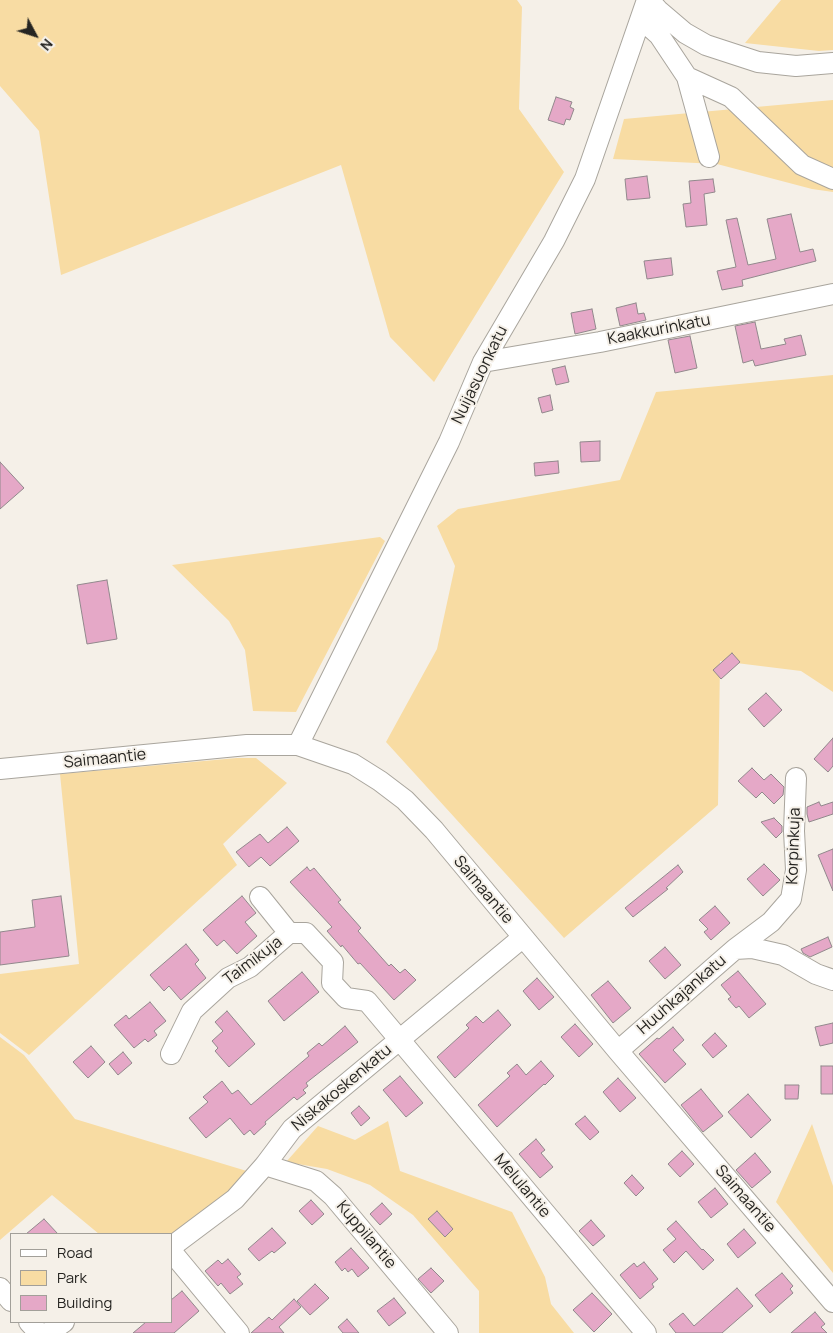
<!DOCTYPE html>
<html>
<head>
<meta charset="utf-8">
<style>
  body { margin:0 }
  #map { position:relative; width:833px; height:1333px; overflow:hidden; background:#f5f0e8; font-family:Manrope,sans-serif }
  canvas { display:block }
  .legend { position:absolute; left:10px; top:1233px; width:162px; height:90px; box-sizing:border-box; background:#f5f0e8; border:1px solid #a29f99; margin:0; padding:6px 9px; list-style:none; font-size:15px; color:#262522 }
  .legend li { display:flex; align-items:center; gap:10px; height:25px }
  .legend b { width:25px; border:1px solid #a29f99 }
  .north { position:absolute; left:10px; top:10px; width:50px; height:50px; -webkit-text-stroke:4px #f5f0e8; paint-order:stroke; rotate:130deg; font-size:14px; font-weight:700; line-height:20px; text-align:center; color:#262522 }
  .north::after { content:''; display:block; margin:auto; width:18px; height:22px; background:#262522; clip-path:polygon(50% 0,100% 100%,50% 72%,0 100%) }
</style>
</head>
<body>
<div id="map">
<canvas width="833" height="1333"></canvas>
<ul class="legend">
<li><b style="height:6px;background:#fff"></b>Road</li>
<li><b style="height:14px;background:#f8dca3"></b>Park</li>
<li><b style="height:14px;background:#e5a8c7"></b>Building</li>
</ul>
<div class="north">N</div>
</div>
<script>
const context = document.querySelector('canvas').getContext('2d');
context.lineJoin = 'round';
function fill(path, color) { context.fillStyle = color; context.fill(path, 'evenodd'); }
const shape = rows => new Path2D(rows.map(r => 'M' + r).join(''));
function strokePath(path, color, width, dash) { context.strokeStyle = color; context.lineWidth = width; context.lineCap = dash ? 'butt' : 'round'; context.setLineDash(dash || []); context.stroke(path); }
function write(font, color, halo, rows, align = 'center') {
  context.font = font + ' Manrope,sans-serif'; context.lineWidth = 4; context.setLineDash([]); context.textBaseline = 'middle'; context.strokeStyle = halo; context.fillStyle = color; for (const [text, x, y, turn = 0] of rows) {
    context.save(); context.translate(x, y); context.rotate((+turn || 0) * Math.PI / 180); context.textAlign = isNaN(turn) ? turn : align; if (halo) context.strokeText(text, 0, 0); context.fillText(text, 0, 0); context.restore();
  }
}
const green = shape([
  [0,0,517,0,522,7,519,109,564,172,434,382,390,337,341,165,61,275,39,131,0,86],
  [781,0,833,0,833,50,819,51,745,43],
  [833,100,833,192,812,189,717,164,613,159,624,119],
  [833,375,833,692,801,671,720,661,718,805,564,938,386,742,437,649,455,566,437,526,458,509,620,480,656,392],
  [380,537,385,541,296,712,253,711,245,650,229,621,172,565],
  [237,758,256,758,287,783,223,844,237,865,29,1055,0,1033,0,974,79,964,60,774],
  [0,1037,24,1055,75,1119,250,1172,193,1223,171,1237,171,1234,99,1234,52,1195,0,1240],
  [388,1121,400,1171,512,1212,545,1277,551,1304,574,1333,479,1333,479,1291,413,1215,370,1185,327,1169,286,1162,318,1126,355,1140],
  [812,1124,833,1186,833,1273,776,1202]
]);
const building = shape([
  [556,97,572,102,570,107,574,109,570,120,566,119,564,125,548,120,556,97],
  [647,176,650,198,627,200,625,179,647,176],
  [713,179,715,192,704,194,707,225,686,227,683,204,691,203,689,181,713,179],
  [791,214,800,252,813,249,816,261,742,280,743,286,722,290,717,271,736,267,726,220,737,218,748,265,776,259,767,219,791,214],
  [671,258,673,275,647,279,644,261,671,258],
  [636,303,638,314,644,313,646,320,620,326,616,308,636,303],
  [592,309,596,329,575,334,571,313,592,309],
  [755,322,761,349,786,344,784,339,801,335,806,355,755,366,753,360,743,363,735,326,755,322],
  [690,336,697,368,675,373,668,340,690,336],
  [565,366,569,382,556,385,552,369,565,366],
  [550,395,553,410,542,413,538,398,550,395],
  [600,441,600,461,581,462,580,442,600,441],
  [558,461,559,473,535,476,534,463,558,461],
  [0,462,24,488,0,509,0,462],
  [107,580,117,639,87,644,77,585,107,580],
  [732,653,740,662,721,679,713,670,732,653],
  [766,693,782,710,764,727,748,709,766,693],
  [833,738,833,766,828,772,814,759,833,738],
  [752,768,764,780,771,774,784,787,783,795,774,804,762,792,756,798,738,781,752,768],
  [819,802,821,806,833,802,833,814,809,822,807,814,807,807,819,802],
  [774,818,782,826,782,832,776,838,761,822,774,818],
  [287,827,299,841,270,866,261,857,249,867,236,852,260,834,268,843,287,827],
  [833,849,833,891,818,855,833,849],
  [764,864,780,880,763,896,747,879,764,864],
  [678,865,683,872,666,888,668,889,633,917,625,908,678,865],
  [307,867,310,871,314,868,341,900,338,902,361,928,358,931,389,966,391,964,400,973,405,969,416,980,394,1000,360,963,358,964,342,945,341,947,327,931,332,927,290,882,307,867],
  [61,896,69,956,0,965,0,932,35,927,32,900,61,896],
  [242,896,256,913,245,922,257,936,237,954,224,940,217,946,203,930,242,896],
  [715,906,730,923,711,940,704,932,708,929,699,920,715,906],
  [828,937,832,947,810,957,803,953,801,949,828,937],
  [186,944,199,960,195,964,206,978,181,1000,169,986,164,991,150,975,186,944],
  [665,947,681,965,665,979,649,961,665,947],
  [738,971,766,1004,749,1018,739,1006,736,1008,728,999,731,997,721,985,738,971],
  [302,972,319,992,284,1021,268,1001,302,972],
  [537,978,554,997,539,1010,523,991,537,978],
  [608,981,631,1008,613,1023,591,995,608,981],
  [150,1002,166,1021,154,1031,157,1035,148,1042,145,1039,134,1048,114,1025,126,1015,129,1019,150,1002],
  [498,1010,511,1025,455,1078,437,1057,469,1028,466,1025,476,1016,483,1023,498,1010],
  [227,1011,255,1044,229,1067,215,1051,218,1048,212,1041,223,1031,215,1022,227,1011],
  [833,1023,833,1043,820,1046,815,1027,833,1023],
  [575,1024,593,1044,579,1057,561,1037,575,1024],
  [345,1026,358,1042,306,1083,308,1086,303,1090,306,1093,297,1100,294,1097,265,1122,266,1124,254,1135,250,1130,244,1135,230,1118,206,1138,189,1118,208,1102,203,1097,222,1081,232,1094,238,1090,251,1105,309,1056,307,1053,319,1043,322,1046,345,1026],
  [673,1027,684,1040,673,1050,686,1064,665,1083,639,1054,657,1038,659,1039,673,1027],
  [715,1033,727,1046,713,1058,702,1045,715,1033],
  [91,1046,105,1062,88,1078,73,1062,91,1046],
  [123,1052,132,1063,118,1075,109,1064,123,1052],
  [541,1061,554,1076,545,1085,544,1084,497,1127,478,1105,510,1076,507,1073,517,1064,526,1075,541,1061],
  [821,1066,833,1066,833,1094,821,1094,821,1066],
  [400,1076,423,1103,406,1117,383,1090,400,1076],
  [618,1078,636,1098,620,1112,603,1092,618,1078],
  [785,1085,799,1085,798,1099,785,1099,785,1085],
  [701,1089,723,1116,703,1132,681,1105,701,1089],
  [748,1094,771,1120,751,1138,728,1112,748,1094],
  [359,1106,370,1118,361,1126,351,1113,359,1106],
  [585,1116,599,1132,590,1140,575,1124,585,1116],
  [536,1139,545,1150,541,1153,553,1167,540,1178,519,1154,536,1139],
  [682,1151,694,1164,680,1177,668,1164,682,1151],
  [755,1153,771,1172,752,1188,736,1170,755,1153],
  [632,1175,644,1188,636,1196,624,1183,632,1175],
  [715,1188,728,1204,711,1218,698,1202,715,1188],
  [311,1200,324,1214,312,1225,299,1211,311,1200],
  [382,1203,392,1214,380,1225,370,1214,382,1203],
  [437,1211,453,1229,445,1237,428,1219,437,1211],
  [44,1219,58,1234,26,1234,44,1219],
  [591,1220,605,1236,593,1246,579,1231,591,1220],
  [676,1221,702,1250,703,1249,714,1260,703,1270,686,1251,674,1263,663,1250,676,1239,667,1229,676,1221],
  [272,1228,286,1243,274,1253,272,1251,259,1261,248,1249,272,1228],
  [744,1229,756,1243,738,1258,727,1244,744,1229],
  [351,1248,369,1268,358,1277,352,1269,348,1272,345,1268,342,1271,335,1262,351,1248],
  [228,1259,241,1274,237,1277,243,1284,230,1294,221,1283,218,1286,205,1271,218,1260,222,1264,228,1259],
  [644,1262,658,1279,652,1284,654,1287,640,1299,620,1275,634,1263,637,1267,644,1262],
  [431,1268,444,1281,431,1293,418,1279,431,1268],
  [782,1273,793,1286,790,1289,793,1293,770,1313,755,1295,782,1273],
  [315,1284,329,1298,310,1315,297,1301,315,1284],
  [737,1288,753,1306,722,1333,676,1333,669,1324,683,1313,694,1326,737,1288],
  [182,1291,199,1311,174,1333,133,1333,146,1322,171,1322,171,1300,182,1291],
  [592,1293,612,1314,594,1332,573,1310,592,1293],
  [394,1298,406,1313,389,1326,377,1311,394,1298],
  [294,1299,301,1307,279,1327,284,1333,251,1333,269,1317,272,1320,294,1299],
  [815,1312,825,1324,821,1327,827,1333,791,1333,815,1312],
  [347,1319,359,1333,343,1333,338,1327,347,1319]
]);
const minor = shape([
  [649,0,658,10,685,33,706,45,758,62,796,66,833,63],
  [641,19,659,35,687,77,709,157],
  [687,77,731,97,802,165,833,179],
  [483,362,600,342,833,294],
  [298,745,449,442,483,362,554,241,585,179,647,0],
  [0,769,247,745,298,745,353,764,380,781,405,800,434,830,618,1051,833,1302],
  [260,897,289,933],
  [735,949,771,922,791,899,796,870,794,831,796,778],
  [618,1051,735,949,752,948,783,955,816,974,833,980],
  [171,1054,192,1011,228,978,250,967,289,933,306,933,333,962,332,983,346,998,367,1001,646,1333],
  [265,1165,316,1181,333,1196,448,1333],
  [171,1247,235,1199,265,1165,292,1129,522,938],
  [171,1251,239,1333],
  [0,1288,11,1301],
  [29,1322,39,1333],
  [48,1333,64,1322]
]);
const streetNames = [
  ["Kaakkurinkatu",659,330,-11],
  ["Nuijasuonkatu",480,375,-64],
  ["Saimaantie",105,759,-6],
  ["Korpinkuja",794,846,-88],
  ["Saimaantie",483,890,50],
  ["Taimikuja",253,961,-37],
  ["Huuhkajankatu",682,995,-41],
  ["Niskakoskenkatu",342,1088,-40],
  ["Melulantie",522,1186,50],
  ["Saimaantie",745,1199,49],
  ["Kuppilantie",366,1235,50]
];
fill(green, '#f8dca3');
fill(building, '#e5a8c7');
strokePath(building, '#91888c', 1);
strokePath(minor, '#a9a59d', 22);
strokePath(minor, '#fff', 20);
write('16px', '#262522', '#f5f0e8', streetNames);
</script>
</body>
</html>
